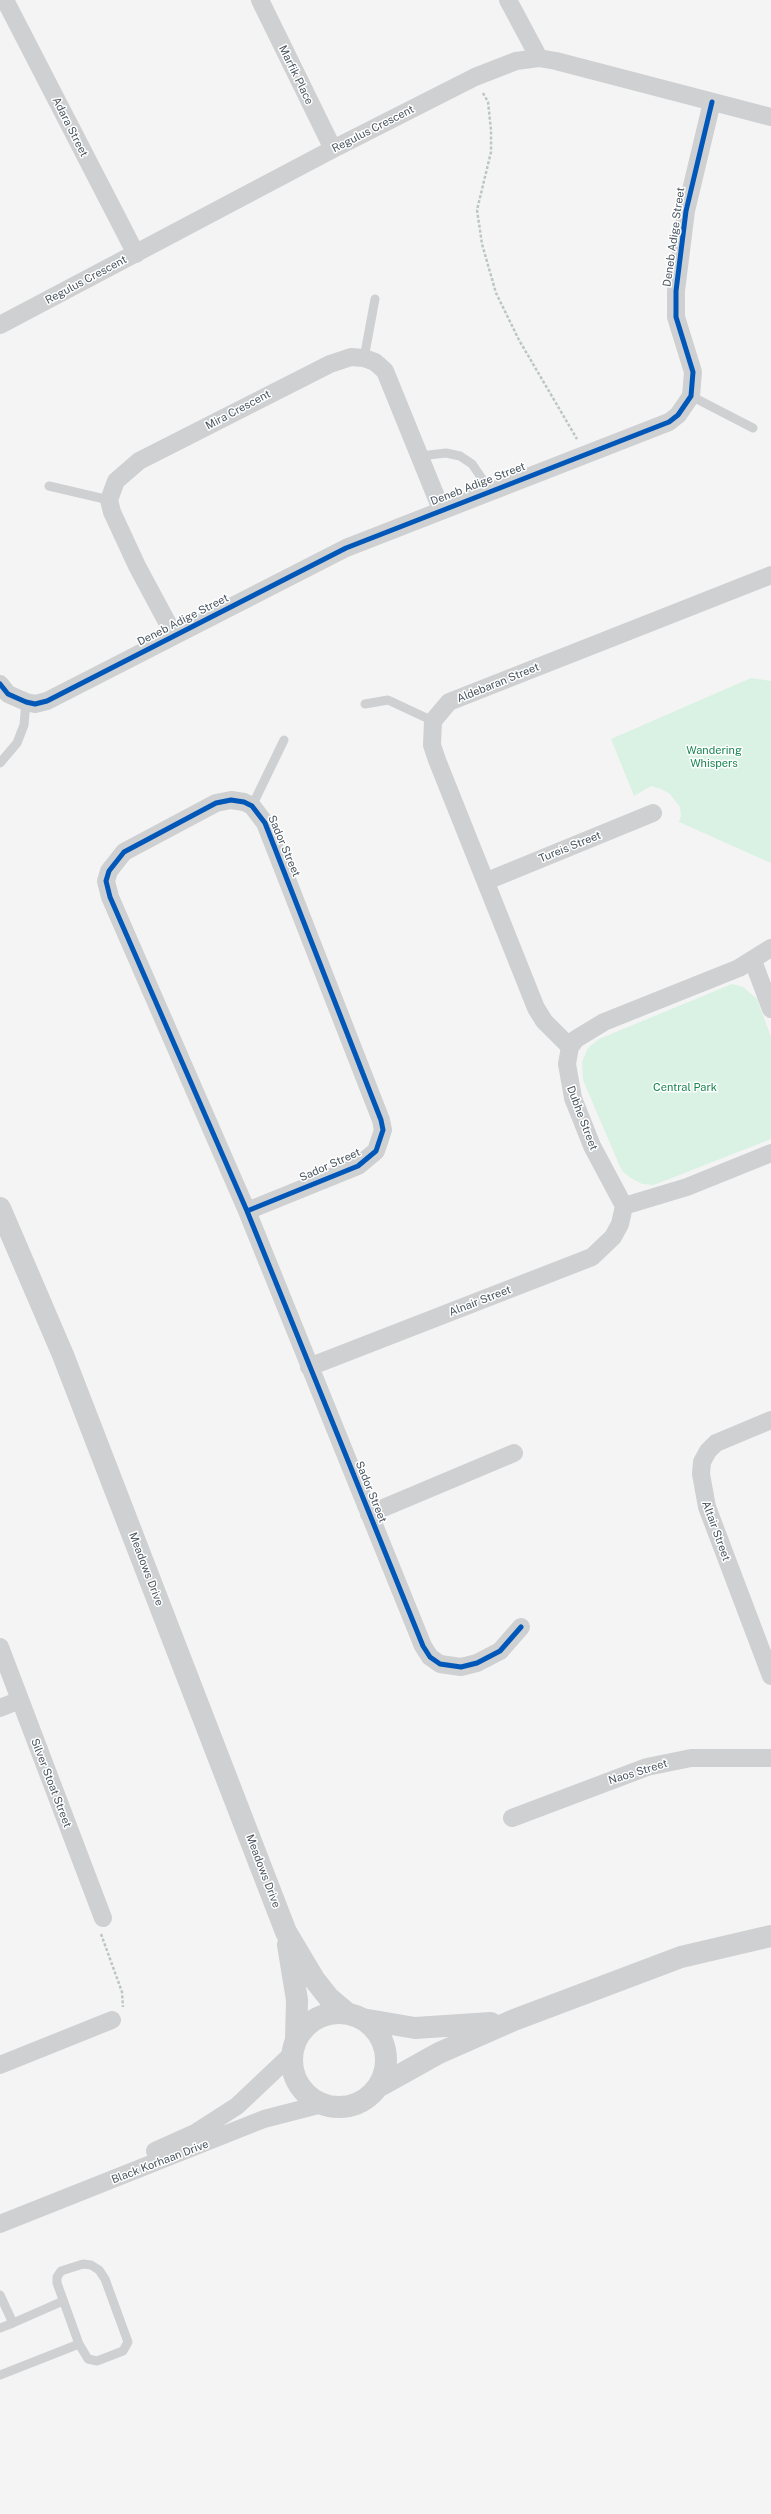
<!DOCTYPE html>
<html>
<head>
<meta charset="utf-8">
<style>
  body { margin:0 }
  canvas { display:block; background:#f4f4f4 }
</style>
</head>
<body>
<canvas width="771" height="2514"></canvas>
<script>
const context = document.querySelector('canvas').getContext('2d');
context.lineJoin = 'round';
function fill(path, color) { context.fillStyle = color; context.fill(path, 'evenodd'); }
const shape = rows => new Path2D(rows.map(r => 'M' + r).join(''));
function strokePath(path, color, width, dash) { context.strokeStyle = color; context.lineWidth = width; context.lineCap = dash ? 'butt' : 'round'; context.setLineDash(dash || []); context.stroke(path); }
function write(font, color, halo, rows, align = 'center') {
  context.font = font + ' "Public Sans",sans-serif'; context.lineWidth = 3; context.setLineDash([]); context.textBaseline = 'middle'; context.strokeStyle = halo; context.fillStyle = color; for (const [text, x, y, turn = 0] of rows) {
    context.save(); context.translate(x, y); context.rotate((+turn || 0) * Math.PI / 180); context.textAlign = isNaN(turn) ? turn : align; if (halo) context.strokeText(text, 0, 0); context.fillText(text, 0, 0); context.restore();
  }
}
const green = shape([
  [751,678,771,681,771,863,679,822,681,816,680,807,670,794,661,789,651,786,634,796,611,739],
  [732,984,743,987,757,999,771,1037,771,1139,654,1185,642,1184,631,1178,622,1171,615,1155,583,1080,582,1062,588,1048,599,1039]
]);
const path = shape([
  [483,93,488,102,491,130,491,152,477,210,482,244,496,293,519,340,577,439],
  [101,1934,122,1992,123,2007]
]);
const service = shape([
  [364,358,375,299],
  [691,396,753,428],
  [420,456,446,453,460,456,472,464,483,480,487,491],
  [49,486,109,500],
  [365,704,388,700,433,721],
  [0,763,17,743,24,725,26,702],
  [252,806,284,740],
  [83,2264,91,2265,99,2270,105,2279,128,2342,123,2351,97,2361,88,2359,79,2344,57,2283,57,2277,61,2271,83,2264],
  [0,2295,13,2323,63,2301],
  [0,2328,13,2323],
  [0,2375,79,2344]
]);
const minor = shape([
  [5,0,136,254],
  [260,0,333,149],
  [508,0,539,58],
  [0,325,333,149,475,77,516,61,539,58,556,61,771,117],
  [174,635,137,566,112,512,109,500,116,481,139,461,330,364,351,357,364,358,375,362,385,371,441,509],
  [0,684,8,694,26,702,35,704,47,701,346,548,669,422,678,415,691,396,693,372,676,317,676,291,686,211,712,102],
  [487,881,653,813],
  [753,961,771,1009],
  [570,1047,544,1021,536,1008,437,760,432,745,433,721,449,702,771,575],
  [624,1206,592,1146,573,1098,567,1064,570,1047,576,1039,604,1022,739,968,771,948],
  [624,1206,687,1187,771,1153],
  [247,1211,358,1166,376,1151,383,1130,381,1120,265,823,252,806,244,802,231,800,216,803,124,852,109,871,106,881,110,897,247,1211,423,1646,430,1657,440,1664,461,1667,477,1663,500,1651,521,1627],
  [309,1367,592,1257,613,1237,620,1224,624,1206],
  [771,1420,716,1443,708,1451,702,1462,701,1474,707,1507,771,1676],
  [369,1514,514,1453],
  [0,1647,103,1918],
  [0,1708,20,1700],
  [512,1818,647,1767,691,1758,771,1758],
  [0,2065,112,2020],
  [155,2151,195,2133,237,2106,292,2054],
  [0,2224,264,2119,322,2104]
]);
const tertiary = shape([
  [0,1208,63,1355,286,1932,314,1979,329,1998,348,2014],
  [288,1945,297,2000,296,2039],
  '292 2060a47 47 0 1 1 94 0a47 47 0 1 1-94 0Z',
  [362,2019,415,2028,491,2023],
  [378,2087,439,2053,514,2020,681,1957,771,1936]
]);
const cycleway = shape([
  [0,684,8,694,26,702,35,704,47,701,346,548,669,422,678,415,691,396,693,372,676,317,676,291,686,211,712,102],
  [247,1211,358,1166,376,1151,383,1130,381,1120,265,823,252,806,244,802,231,800,216,803,124,852,109,871,106,881,110,897,247,1211,423,1646,430,1657,440,1664,461,1667,477,1663,500,1651,521,1627]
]);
const streetNames = [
  ["Marfik Place",296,75,64],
  ["Adara Street",70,127,63],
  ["Regulus Crescent",373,129,-27],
  ["Deneb Adige Street",674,237,-82],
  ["Regulus Crescent",86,280,-28],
  ["Mira Crescent",238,410,-28],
  ["Deneb Adige Street",478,484,-21],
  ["Deneb Adige Street",183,620,-27],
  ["Aldebaran Street",498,683,-22],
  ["Sador Street",284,846,67],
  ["Tureis Street",570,847,-22],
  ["Dubhe Street",582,1118,69],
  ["Sador Street",330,1165,-24],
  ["Alnair Street",480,1301,-21],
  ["Sador Street",371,1492,68],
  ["Altair Street",716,1531,70],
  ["Meadows Drive",146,1569,69],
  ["Naos Street",638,1772,-17],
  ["Silver Stoat Street",51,1783,69],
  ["Meadows Drive",263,1871,69],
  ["Black Korhaan Drive",160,2162,-21]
];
const parkNames = [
  ["Wandering",714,751],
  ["Whispers",714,764],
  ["Central Park",685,1088]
];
fill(green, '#d9f2e3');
strokePath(path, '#bcc7c4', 2.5, [3, 2]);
strokePath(service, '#ced0d2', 9);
strokePath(minor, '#ced0d2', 18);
strokePath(tertiary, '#ced0d2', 22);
strokePath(cycleway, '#0057b8', 5);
write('11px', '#4a5661', '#fff', streetNames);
write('11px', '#17864f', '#fff', parkNames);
</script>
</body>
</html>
